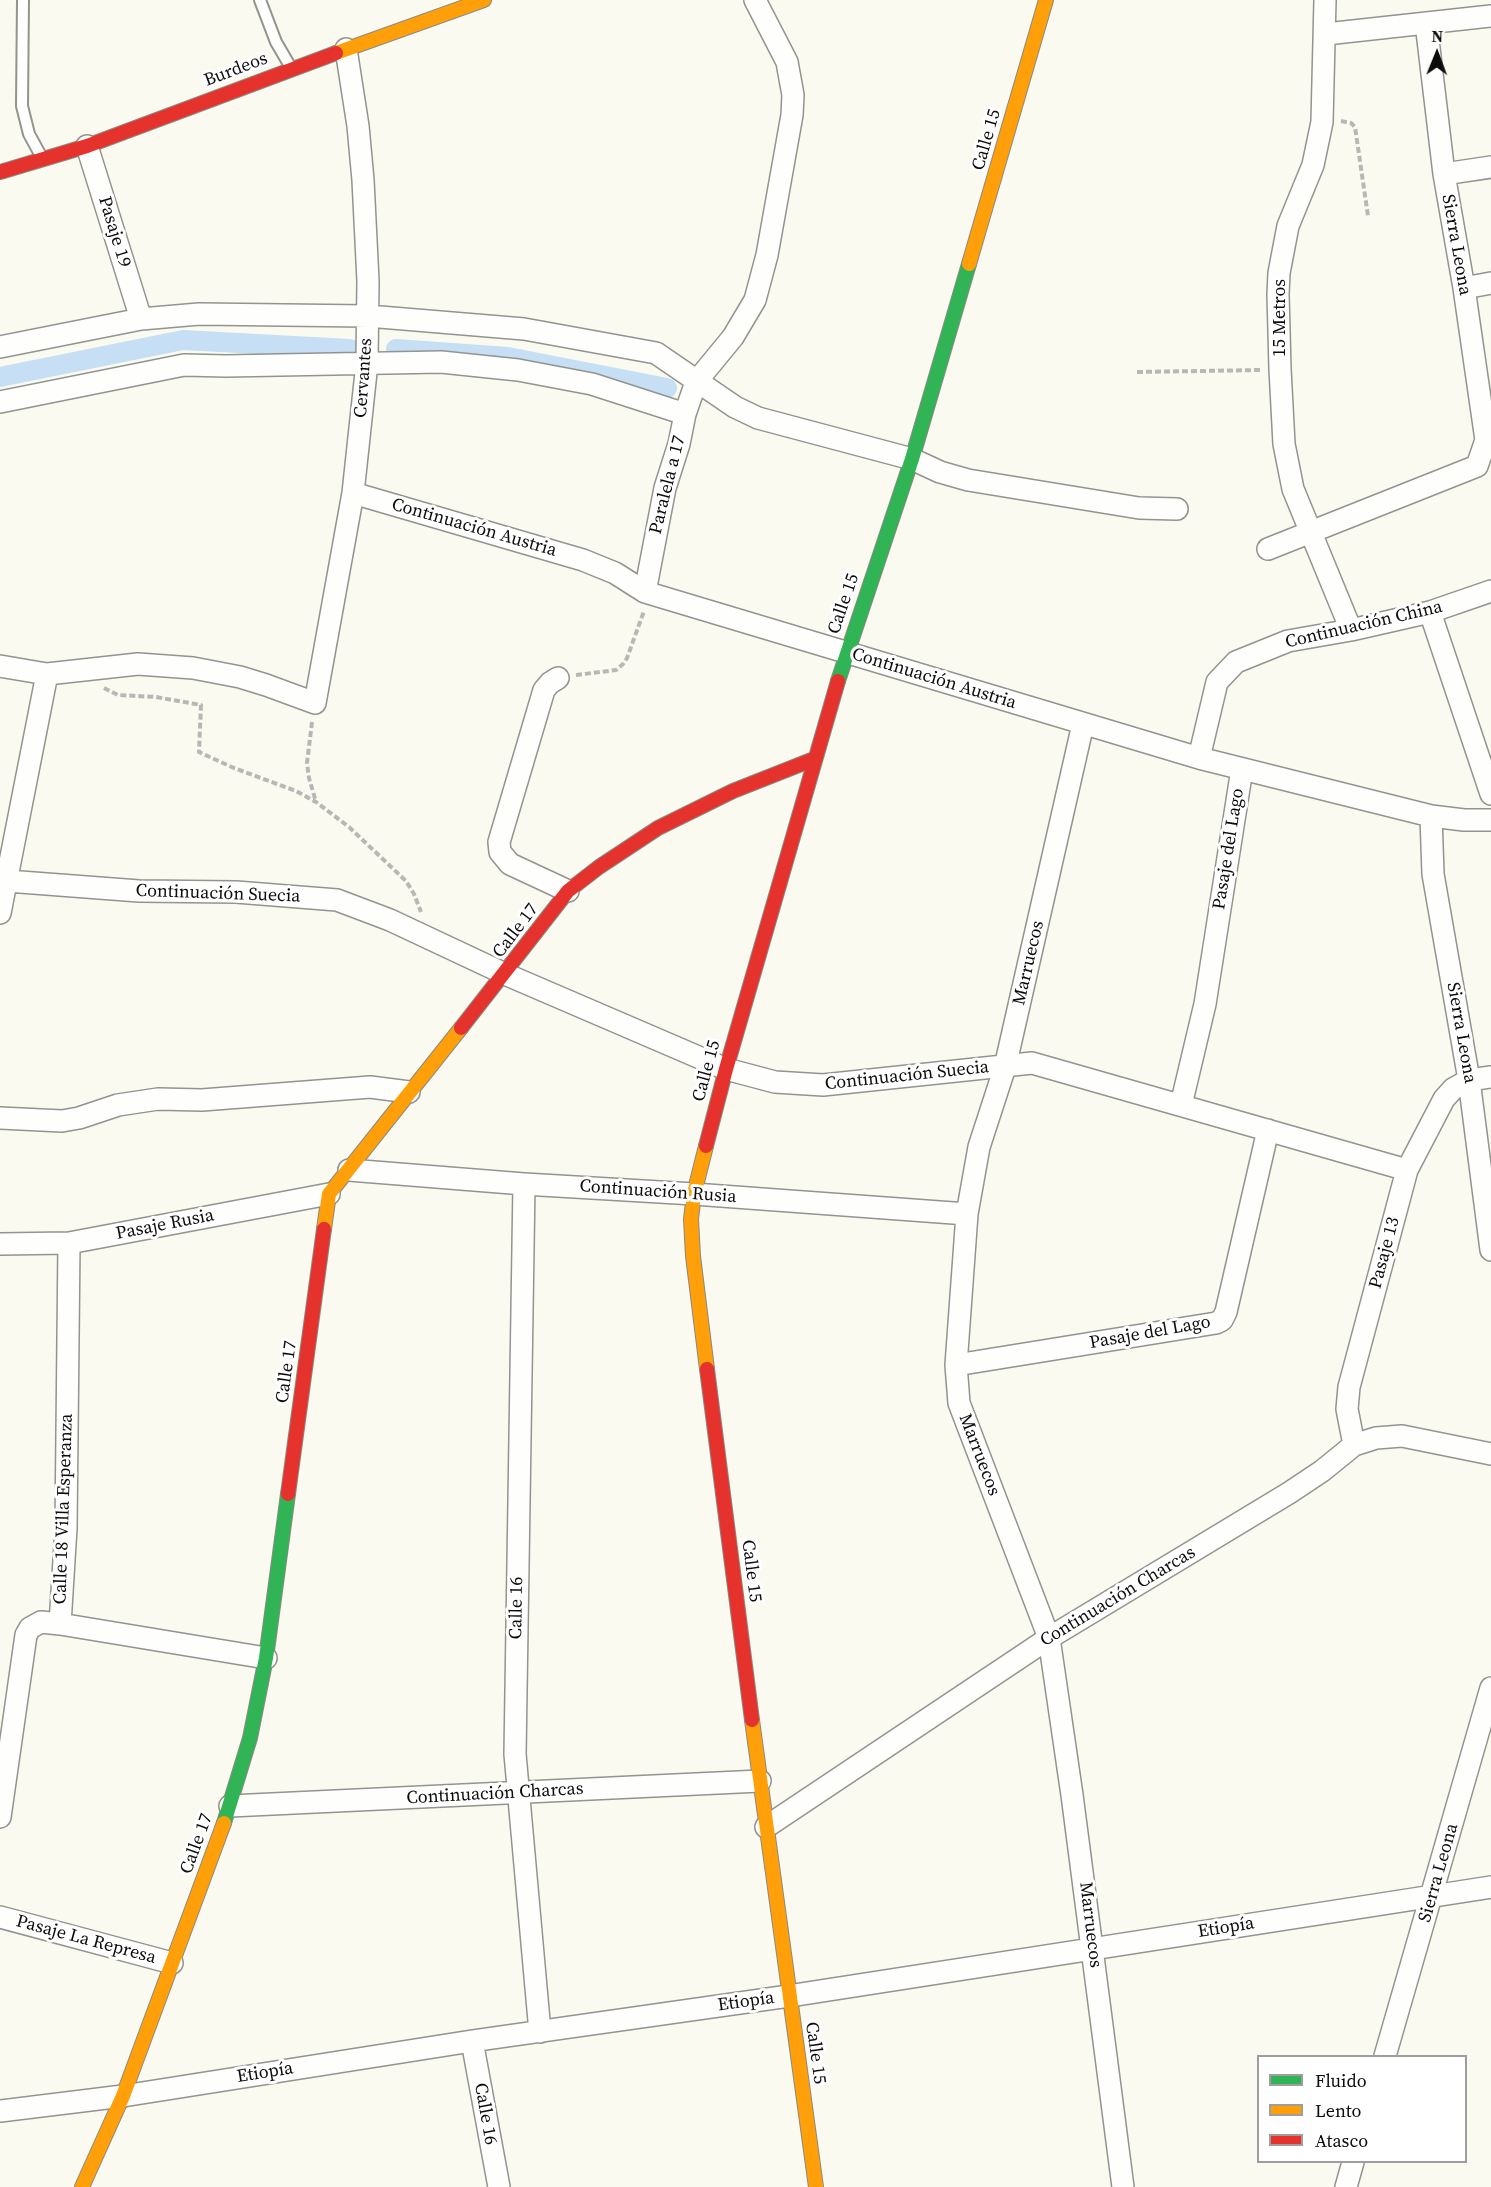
<!DOCTYPE html>
<html>
<head>
<meta charset="utf-8">
<style>
  body { margin:0 }
  #map { position:relative; width:1491px; height:2187px; overflow:hidden; background:#fafaf0; font-family:"Source Serif 4",serif }
  canvas { display:block }
  .legend { position:absolute; left:1257px; top:2055px; width:210px; height:108px; box-sizing:border-box; background:#fff; border:2px solid #9e9e9e; margin:0; padding:8px 10px; list-style:none; font-size:18px; color:#0c0c0c }
  .legend li { display:flex; align-items:center; gap:12px; height:30px }
  .legend b { width:30px; border:2px solid #9e9e9e }
  .north { position:absolute; left:1407px; top:24px; width:60px; height:60px; -webkit-text-stroke:4px #fff; paint-order:stroke; rotate:1deg; font-size:16px; font-weight:700; line-height:24px; text-align:center; color:#0c0c0c }
  .north::after { content:''; display:block; margin:auto; width:21px; height:27px; background:#0c0c0c; clip-path:polygon(50% 0,100% 100%,50% 72%,0 100%) }
</style>
</head>
<body>
<div id="map">
<canvas width="1491" height="2187"></canvas>
<ul class="legend">
<li><b style="height:8px;background:#30b455"></b>Fluido</li>
<li><b style="height:8px;background:#ff9f0a"></b>Lento</li>
<li><b style="height:8px;background:#e5322d"></b>Atasco</li>
</ul>
<div class="north">N</div>
</div>
<script>
const context = document.querySelector('canvas').getContext('2d');
context.lineJoin = 'round';
const shape = rows => new Path2D(rows.map(r => 'M' + r).join(''));
function strokePath(path, color, width, dash) { context.strokeStyle = color; context.lineWidth = width; context.lineCap = dash ? 'butt' : 'round'; context.setLineDash(dash || []); context.stroke(path); }
function write(font, color, halo, rows, align = 'center') {
  context.font = font + ' "Source Serif 4",serif'; context.lineWidth = 6; context.setLineDash([]); context.textBaseline = 'middle'; context.strokeStyle = halo; context.fillStyle = color; for (const [text, x, y, turn = 0] of rows) {
    context.save(); context.translate(x, y); context.rotate((+turn || 0) * Math.PI / 180); context.textAlign = isNaN(turn) ? turn : align; if (halo) context.strokeText(text, 0, 0); context.fillText(text, 0, 0); context.restore();
  }
}
const canal = shape([
  [396,349,508,357,667,388],
  [0,377,183,340,350,349]
]);
const path = shape([
  [1341,121,1351,123,1355,127,1368,216],
  [1137,372,1261,370],
  [576,675,616,670,623,664,627,658,644,611],
  [104,688,118,695,156,697,201,705,199,752,234,768,296,791,316,802,349,827,406,881,414,894,421,912],
  [312,722,307,763,309,778,316,802]
]);
const lane = shape([
  [23,0,22,106,29,134,41,156],
  [260,0,276,42,290,66]
]);
const street = shape([
  [1325,0,1322,122,1313,165,1288,226,1279,273,1278,294,1280,369,1284,444,1293,489,1351,630],
  [1426,23,1444,174,1464,288,1486,440,1477,466],
  [1326,34,1491,16],
  [87,146,141,319],
  [1444,174,1491,167],
  [1464,288,1491,283],
  [0,347,141,319,199,314,368,316,524,329,656,353,735,407,758,418,912,459,940,472,968,480,1139,508,1177,509],
  [0,402,184,365,226,366,441,362,518,370,592,384,685,414],
  [353,493,583,560,615,573,645,592,1199,758,1431,816,1464,820,1491,820],
  [1268,549,1477,466],
  [645,592,665,488,679,444,685,414,696,382,733,337,755,300,767,255,792,115,793,95,787,62,755,0],
  [1430,612,1491,794],
  [0,666,47,674,138,664,193,668,240,677,266,685,315,703,353,493,367,363,368,281,363,180,358,126,346,49],
  [558,678,550,683,544,690,499,842,500,852,510,864,568,891],
  [1083,724,1005,1067,979,1147,967,1214,956,1365,959,1403,1049,1638,1072,1795,1123,2187],
  [1199,758,1217,682,1236,662,1288,641,1351,630,1430,612,1491,591],
  [1431,816,1433,874,1469,1080,1491,1250],
  [7,881,139,891,236,892,337,900,390,920,505,974,726,1069,775,1082,823,1085,1032,1063,1407,1170],
  [0,913,47,674],
  [1181,1105,1205,1004,1242,769],
  [0,1118,62,1121,79,1118,118,1105,158,1099,202,1100,370,1087,409,1092],
  [349,1170,524,1184,694,1194,967,1214],
  [524,1184,515,1754,540,2032],
  [0,1244,69,1243,329,1194],
  [956,1365,1216,1323,1222,1320,1226,1312,1268,1130],
  [1354,1445,1347,1409,1349,1387,1407,1170,1444,1099,1453,1089,1469,1080,1491,1077],
  [60,1624,266,1658],
  [230,1806,760,1781],
  [0,1817,26,1635,30,1628,41,1622,60,1624,66,1528,69,1243],
  [766,1827,1049,1638,1289,1493,1322,1471,1354,1445,1376,1438,1402,1436,1491,1454],
  [0,1917,172,1963],
  [472,2041,499,2187],
  [1385,2056,1491,1688],
  [0,2111,123,2096,472,2041,789,1996,1491,1887],
  [1346,2187,1353,2162]
]);
const fast = shape([
  [838,681,912,459,969,264],
  [224,1823,250,1738,266,1658,288,1494]
]);
const slow = shape([
  [336,53,484,0],
  [969,264,1046,0],
  [706,1146,694,1194,691,1219,693,1256,707,1369],
  [324,1229,329,1194,461,1028],
  [752,1720,816,2187],
  [82,2187,123,2096,224,1823]
]);
const jam = shape([
  [0,172,87,146,336,53],
  [461,1028,568,891,599,867,658,828,733,791,814,759],
  [706,1146,726,1069,838,681],
  [707,1369,752,1720],
  [288,1494,324,1229]
]);
const streetNames = [
  ["Burdeos",236,70,-21],
  ["Calle 15",987,140,-74],
  ["Pasaje 19",114,232,73],
  ["Sierra Leona",1456,245,80],
  ["15 Metros",1280,318,-90],
  ["Cervantes",364,378,-86],
  ["Paralela a 17",668,485,-76],
  ["Continuación Austria",474,528,16],
  ["Calle 15",844,604,-71],
  ["Continuación China",1364,625,-13],
  ["Continuación Austria",934,679,17],
  ["Pasaje del Lago",1229,849,-81],
  ["Continuación Suecia",218,894,2],
  ["Calle 17",516,931,-53],
  ["Marruecos",1029,963,-77],
  ["Sierra Leona",1461,1033,80],
  ["Calle 15",707,1071,-75],
  ["Continuación Suecia",907,1076,-6],
  ["Continuación Rusia",658,1192,4],
  ["Pasaje Rusia",165,1225,-11],
  ["Pasaje 13",1385,1253,-75],
  ["Pasaje del Lago",1150,1333,-10],
  ["Calle 17",287,1372,-82],
  ["Marruecos",979,1455,69],
  ["Calle 18 Villa Esperanza",64,1509,-88],
  ["Calle 15",751,1571,83],
  ["Continuación Charcas",1118,1597,-31],
  ["Calle 16",517,1608,-89],
  ["Continuación Charcas",495,1794,-3],
  ["Calle 17",197,1844,-70],
  ["Sierra Leona",1439,1873,-74],
  ["Marruecos",1090,1925,83],
  ["Etiopía",1226,1928,-9],
  ["Pasaje La Represa",86,1940,15],
  ["Etiopía",746,2002,-8],
  ["Calle 15",815,2053,82],
  ["Etiopía",265,2073,-9],
  ["Calle 16",485,2114,80]
];
strokePath(canal, '#c6dff4', 20);
strokePath(lane, '#93938f', 14);
strokePath(street, '#93938f', 24);
strokePath(fast, '#8a8a85', 16);
strokePath(slow, '#8a8a85', 16);
strokePath(jam, '#8a8a85', 16);
strokePath(path, '#b7b7b5', 4, [6, 3]);
strokePath(lane, '#fefefd', 10);
strokePath(street, '#fefefd', 21);
strokePath(fast, '#30b455', 14);
strokePath(slow, '#ff9f0a', 14);
strokePath(jam, '#e5322d', 14);
write('18px', '#0c0c0c', '#fff', streetNames);
</script>
</body>
</html>
